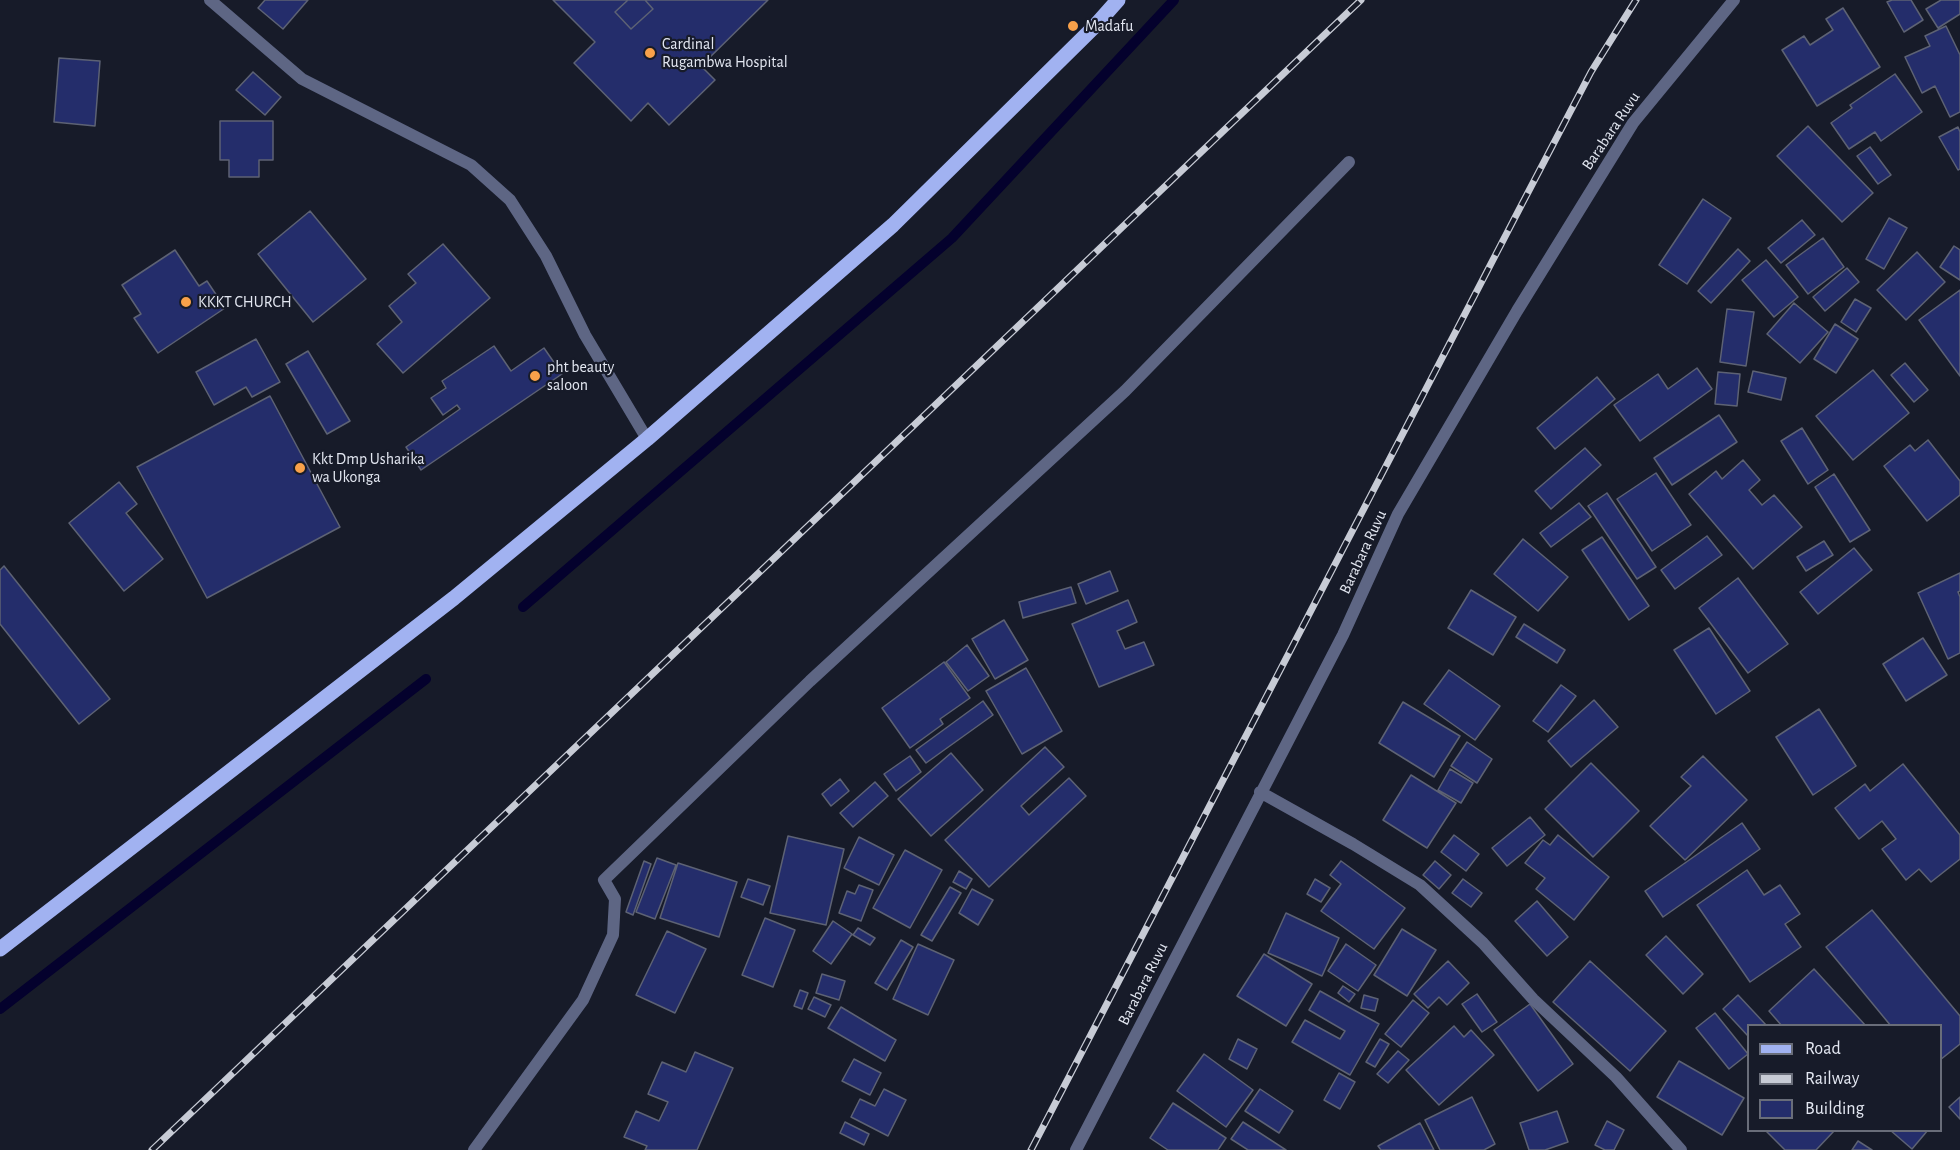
<!DOCTYPE html>
<html>
<head>
<meta charset="utf-8">
<style>
  body { margin:0 }
  #map { position:relative; width:1960px; height:1150px; overflow:hidden; background:#171b29; font-family:"Alegreya Sans",sans-serif }
  canvas { display:block }
  .legend { position:absolute; left:1747px; top:1024px; width:195px; height:108px; box-sizing:border-box; background:#171b29; border:2px solid #696d79; margin:0; padding:8px 10px; list-style:none; font-size:18px; color:#e3e7f1 }
  .legend li { display:flex; align-items:center; gap:12px; height:30px }
  .legend b { width:30px; border:2px solid #696d79 }
</style>
</head>
<body>
<div id="map">
<canvas width="1960" height="1150"></canvas>
<ul class="legend">
<li><b style="height:8px;background:#a1b2f1"></b>Road</li>
<li><b style="height:8px;background:#c7cbd5"></b>Railway</li>
<li><b style="height:16px;background:#242d6b"></b>Building</li>
</ul>
</div>
<script>
const context = document.querySelector('canvas').getContext('2d');
context.lineJoin = 'round';
const shape = rows => new Path2D(rows.map(r => 'M' + r).join(''));
function strokePath(path, color, width, dash) { context.strokeStyle = color; context.lineWidth = width; context.lineCap = dash ? 'butt' : 'round'; context.setLineDash(dash || []); context.stroke(path); }
function fill(path, color) { context.fillStyle = color; context.fill(path, 'evenodd'); }
function write(font, color, halo, rows, align = 'center') {
  context.font = font + ' "Alegreya Sans",sans-serif'; context.lineWidth = 4.5; context.setLineDash([]); context.textBaseline = 'middle'; context.strokeStyle = halo; context.fillStyle = color; for (const [text, x, y, turn = 0] of rows) {
    context.save(); context.translate(x, y); context.rotate((+turn || 0) * Math.PI / 180); context.textAlign = isNaN(turn) ? turn : align; if (halo) context.strokeText(text, 0, 0); context.fillText(text, 0, 0); context.restore();
  }
}
const stream = shape([
  [523,607,952,238,1174,0],
  [0,1009,426,679]
]);
const building = shape([
  [265,0,308,0,283,29,258,8,265,0],
  [553,0,628,0,615,12,631,29,653,9,645,0,768,0,701,66,715,80,669,125,648,103,631,121,574,63,595,42,553,0],
  [628,0,645,0,653,9,631,29,615,12,628,0],
  [1892,0,1911,0,1923,20,1904,32,1887,2,1892,0],
  [1941,0,1960,0,1960,14,1938,28,1926,9,1941,0],
  [1843,8,1880,67,1817,106,1782,50,1804,36,1810,45,1833,30,1826,19,1843,8],
  [1946,26,1960,55,1960,112,1950,117,1935,86,1922,93,1905,57,1930,46,1925,36,1946,26],
  [59,58,100,61,95,126,54,122,59,58],
  [253,72,281,97,265,115,236,90,253,72],
  [1895,74,1922,112,1881,141,1875,132,1849,149,1831,123,1852,108,1850,105,1895,74],
  [220,121,273,121,273,160,259,160,259,177,229,177,229,160,220,160,220,121],
  [1808,126,1873,193,1842,222,1777,156,1808,126],
  [1958,127,1960,132,1960,169,1958,170,1939,137,1958,127],
  [1870,147,1891,175,1878,184,1857,156,1870,147],
  [1703,199,1731,218,1687,284,1659,265,1703,199],
  [310,211,366,279,313,322,258,254,310,211],
  [1889,218,1907,228,1884,269,1866,259,1889,218],
  [1802,220,1815,235,1781,263,1768,248,1802,220],
  [1823,238,1844,267,1808,294,1786,265,1823,238],
  [443,244,490,298,403,373,377,344,402,322,389,306,416,283,408,274,443,244],
  [1954,246,1960,250,1960,280,1940,267,1954,246],
  [1738,249,1750,261,1711,303,1698,291,1738,249],
  [175,250,199,286,207,281,225,308,158,353,134,318,141,314,122,285,175,250],
  [1917,252,1945,282,1906,320,1877,290,1917,252],
  [1766,260,1798,297,1774,317,1742,280,1766,260],
  [1847,268,1859,282,1825,311,1813,297,1847,268],
  [1960,290,1960,376,1919,320,1960,290],
  [1855,299,1871,308,1856,332,1841,322,1855,299],
  [1794,303,1828,332,1800,363,1767,334,1794,303],
  [1727,309,1754,312,1746,366,1720,362,1727,309],
  [1835,324,1858,339,1836,373,1814,359,1835,324],
  [256,339,280,382,252,397,246,387,214,405,196,372,256,339],
  [494,346,511,371,544,348,562,374,421,470,406,447,460,409,457,405,443,415,431,398,446,388,442,381,494,346],
  [308,351,350,421,327,434,286,364,308,351],
  [1905,363,1928,390,1914,402,1891,375,1905,363],
  [1697,368,1712,389,1640,441,1614,405,1658,374,1668,389,1697,368],
  [1873,370,1909,413,1853,460,1816,416,1873,370],
  [1753,371,1786,378,1781,400,1748,392,1753,371],
  [1718,372,1740,374,1737,406,1715,404,1718,372],
  [1597,377,1615,399,1555,449,1537,428,1597,377],
  [270,396,340,527,207,598,137,467,270,396],
  [1719,415,1737,442,1672,485,1654,458,1719,415],
  [1802,428,1828,470,1808,484,1781,441,1802,428],
  [1928,440,1960,481,1960,495,1927,521,1884,466,1910,445,1915,451,1928,440],
  [1585,448,1601,465,1551,509,1535,491,1585,448],
  [1743,460,1760,480,1749,490,1762,505,1774,495,1802,527,1753,569,1689,494,1716,471,1722,479,1743,460],
  [1656,473,1691,525,1652,551,1617,499,1656,473],
  [1834,474,1870,530,1850,542,1815,487,1834,474],
  [119,482,137,504,126,513,163,559,124,591,69,523,119,482],
  [1607,493,1656,567,1637,579,1588,506,1607,493],
  [1579,503,1591,517,1551,547,1540,533,1579,503],
  [1707,536,1722,555,1675,589,1661,570,1707,536],
  [1602,537,1649,606,1629,620,1582,550,1602,537],
  [1523,539,1568,577,1538,611,1494,574,1523,539],
  [1824,541,1833,555,1806,571,1797,557,1824,541],
  [1854,548,1872,570,1818,614,1800,592,1854,548],
  [4,566,110,699,79,724,0,624,0,570,4,566],
  [1110,571,1118,591,1086,604,1078,584,1110,571],
  [1960,573,1960,591,1958,592,1960,597,1960,653,1948,659,1918,593,1960,573],
  [1738,578,1788,644,1748,673,1699,608,1738,578],
  [1071,587,1076,603,1023,618,1019,602,1071,587],
  [1471,590,1516,617,1493,655,1448,628,1471,590],
  [1128,600,1137,622,1117,631,1125,649,1144,642,1154,665,1099,687,1072,624,1128,600],
  [1004,620,1028,660,995,679,972,639,1004,620],
  [1524,624,1565,650,1557,663,1516,637,1524,624],
  [1709,628,1750,691,1716,714,1674,650,1709,628],
  [1923,638,1947,675,1906,701,1883,664,1923,638],
  [967,645,989,676,968,691,946,662,967,645],
  [944,662,970,698,940,719,943,724,910,748,882,708,944,662],
  [1026,668,1062,731,1022,754,986,691,1026,668],
  [1449,670,1500,706,1475,740,1424,704,1449,670],
  [1561,685,1576,696,1548,732,1533,721,1561,685],
  [1594,700,1618,727,1571,767,1548,741,1594,700],
  [983,701,993,715,926,763,916,750,983,701],
  [1403,702,1460,736,1434,777,1379,743,1403,702],
  [1819,709,1856,766,1813,795,1776,737,1819,709],
  [1467,742,1492,759,1477,783,1451,766,1467,742],
  [1045,747,1064,767,1021,806,1029,815,1069,778,1086,796,989,887,945,840,1045,747],
  [951,753,983,790,931,836,898,799,951,753],
  [910,756,921,772,896,791,884,774,910,756],
  [1703,756,1747,800,1685,860,1650,826,1691,786,1681,777,1703,756],
  [1591,763,1639,811,1593,857,1545,809,1591,763],
  [1903,764,1960,835,1960,859,1931,882,1919,869,1906,880,1882,849,1896,839,1882,821,1859,839,1835,808,1865,784,1870,791,1903,764],
  [1450,769,1473,783,1461,803,1438,790,1450,769],
  [1411,775,1456,803,1427,848,1383,820,1411,775],
  [840,779,849,791,831,806,822,794,840,779],
  [875,782,888,796,853,827,840,813,875,782],
  [1530,817,1545,835,1507,866,1492,848,1530,817],
  [1742,823,1760,849,1663,917,1645,891,1742,823],
  [1454,835,1479,854,1466,871,1441,852,1454,835],
  [1558,835,1609,877,1574,920,1536,889,1545,878,1525,863,1543,840,1550,845,1558,835],
  [788,836,844,849,826,925,770,913,788,836],
  [859,837,894,855,879,885,844,868,859,837],
  [905,850,942,870,910,928,873,908,905,850],
  [657,858,676,865,655,919,636,912,657,858],
  [644,861,651,864,633,915,626,912,644,861],
  [1341,861,1405,908,1374,949,1321,911,1341,884,1330,875,1341,861],
  [1435,861,1451,875,1439,889,1423,875,1435,861],
  [678,863,737,882,719,937,660,918,678,863],
  [1747,870,1764,895,1780,885,1800,914,1785,924,1801,947,1750,982,1697,905,1747,870],
  [959,871,972,879,966,889,953,882,959,871],
  [748,879,770,886,763,905,741,897,748,879],
  [1315,879,1330,888,1321,902,1307,894,1315,879],
  [1463,879,1482,893,1471,907,1452,893,1463,879],
  [859,885,873,890,861,921,839,913,847,891,855,894,859,885],
  [950,887,961,893,932,941,921,935,950,887],
  [972,889,993,900,978,925,959,913,972,889],
  [1537,901,1568,937,1547,956,1515,921,1537,901],
  [1872,910,1960,1016,1960,1044,1940,1060,1940,1026,1891,1026,1826,947,1872,910],
  [1286,913,1339,938,1322,976,1268,953,1286,913],
  [765,918,795,930,773,987,742,975,765,918],
  [833,921,852,934,831,964,813,951,833,921],
  [858,928,875,938,870,945,853,935,858,928],
  [1402,929,1436,950,1407,996,1374,975,1402,929],
  [667,931,706,949,675,1013,636,995,667,931],
  [1666,936,1703,974,1683,994,1646,955,1666,936],
  [901,940,913,947,887,990,875,983,901,940],
  [918,944,954,960,928,1015,893,999,918,944],
  [1346,944,1376,965,1358,991,1328,971,1346,944],
  [1264,954,1312,984,1286,1026,1237,996,1264,954],
  [1448,961,1469,983,1447,1005,1439,997,1428,1008,1414,994,1448,961],
  [1590,961,1666,1031,1630,1071,1553,1002,1590,961],
  [1814,969,1866,1026,1782,1026,1769,1011,1814,969],
  [822,974,845,981,839,1000,816,993,822,974],
  [1343,986,1355,994,1349,1002,1338,993,1343,986],
  [800,990,808,993,802,1009,794,1006,800,990],
  [1320,991,1379,1024,1350,1075,1292,1042,1305,1020,1340,1039,1345,1031,1309,1010,1320,991],
  [1477,994,1497,1022,1482,1032,1462,1004,1477,994],
  [1364,995,1378,999,1375,1011,1361,1008,1364,995],
  [1738,995,1767,1026,1748,1026,1748,1036,1723,1009,1738,995],
  [814,997,831,1005,825,1017,808,1009,814,997],
  [1413,1000,1429,1013,1401,1047,1385,1034,1413,1000],
  [1530,1004,1573,1064,1538,1091,1494,1030,1530,1004],
  [841,1007,896,1040,885,1061,828,1028,841,1007],
  [1715,1013,1748,1054,1729,1069,1696,1028,1715,1013],
  [1454,1026,1464,1037,1471,1030,1494,1055,1439,1105,1406,1070,1454,1026],
  [1238,1039,1257,1049,1247,1069,1229,1059,1238,1039],
  [1380,1039,1389,1044,1375,1067,1366,1062,1380,1039],
  [1398,1051,1409,1060,1388,1083,1377,1074,1398,1051],
  [695,1052,733,1068,697,1150,645,1150,647,1146,624,1137,636,1111,659,1121,668,1102,648,1094,662,1062,686,1072,695,1052],
  [1204,1054,1253,1090,1226,1127,1177,1091,1204,1054],
  [854,1059,881,1073,870,1095,842,1081,854,1059],
  [1679,1061,1744,1098,1722,1135,1657,1097,1679,1061],
  [1339,1073,1355,1082,1340,1109,1324,1100,1339,1073],
  [884,1089,906,1100,888,1136,851,1117,860,1099,875,1106,884,1089],
  [1260,1089,1293,1111,1279,1133,1245,1111,1260,1089],
  [1472,1097,1495,1144,1484,1150,1440,1150,1425,1120,1472,1097],
  [1960,1097,1960,1119,1949,1107,1960,1097],
  [1173,1103,1226,1138,1218,1150,1168,1150,1150,1138,1173,1103],
  [1557,1111,1568,1142,1545,1150,1529,1150,1520,1123,1557,1111],
  [1607,1121,1624,1130,1614,1150,1605,1150,1595,1145,1607,1121],
  [845,1122,869,1134,864,1145,840,1133,845,1122],
  [1243,1122,1286,1150,1248,1150,1231,1139,1243,1122],
  [1420,1123,1434,1150,1381,1150,1378,1146,1420,1123],
  [1765,1130,1835,1130,1816,1150,1785,1150,1765,1130],
  [1890,1130,1928,1130,1912,1149,1890,1130],
  [1858,1141,1872,1150,1852,1150,1858,1141]
]);
const minor = shape([
  [210,0,302,79,471,165,510,200,546,256,585,335,647,439],
  [1260,792,1353,844,1420,885,1483,943,1533,999,1616,1077,1681,1150],
  [474,1150,583,1000,613,935,615,899,604,880,810,681,1125,391,1349,162],
  [1076,1150,1343,635,1398,514,1517,311,1633,123,1734,0]
]);
const primary = shape([
  [0,949,454,598,647,439,893,225,1094,27,1118,0]
]);
const rail = shape([
  [152,1150,1361,0],
  [1031,1150,1523,202,1591,72,1636,0]
]);
const markers = [
  [1073,26,6,"#f8a14a"],
  [650,53,6,"#f8a14a"],
  [186,302,6,"#f8a14a"],
  [535,376,6,"#f8a14a"],
  [300,468,6,"#f8a14a"]
];
const poiNames = [
  ["Madafu",1085,26],
  ["Cardinal",662,44],
  ["Rugambwa Hospital",662,62],
  ["KKKT CHURCH",198,302],
  ["pht beauty",547,367],
  ["saloon",547,385],
  ["Kkt Dmp Usharika",312,459],
  ["wa Ukonga",312,477]
];
const streetNames = [
  ["Barabara Ruvu",1611,131,-56],
  ["Barabara Ruvu",1363,552,-65],
  ["Barabara Ruvu",1143,984,-63]
];
strokePath(stream, '#04012d', 10);
fill(building, '#242d6b');
strokePath(building, '#5d6274', 1.5);
strokePath(minor, '#5e6684', 12);
strokePath(primary, '#a1b2f1', 15);
strokePath(rail, '#c7cbd5', 7);
strokePath(rail, '#171b29', 4.5, [14]);
for (const [x, y, r, color] of markers) { const dot = new Path2D(); dot.arc(x, y, r, 0, 2 * Math.PI); context.fillStyle = color; context.fill(dot); strokePath(dot, '#171b29', 2); }
write('16px', '#e3e7f1', '#171b29', poiNames, 'left');
write('16px', '#e3e7f1', '#171b29', streetNames);
</script>
</body>
</html>
